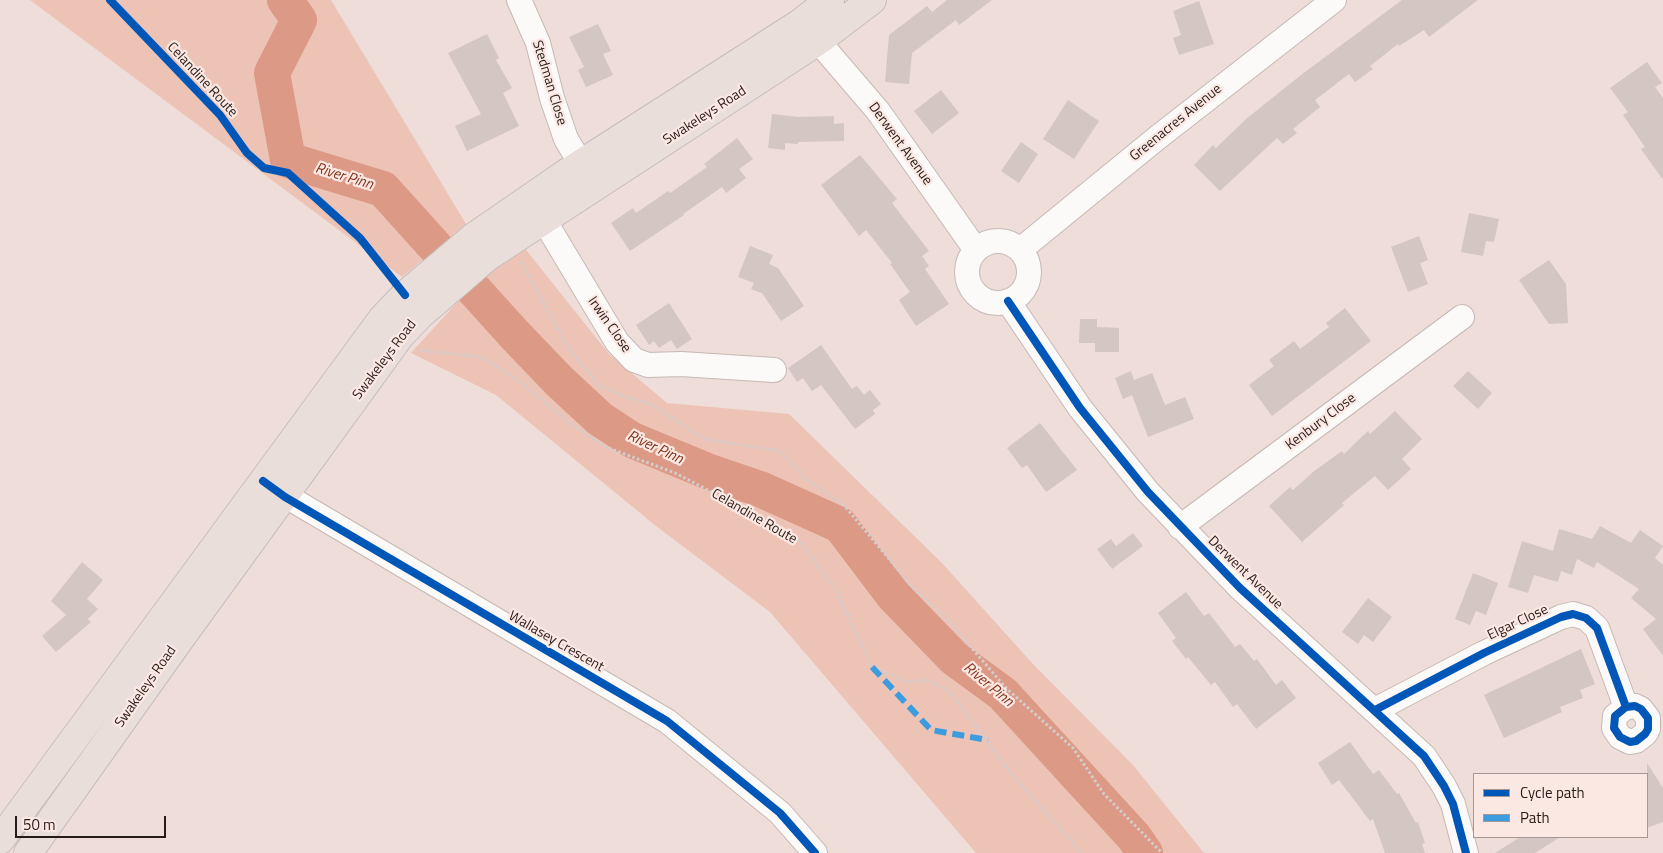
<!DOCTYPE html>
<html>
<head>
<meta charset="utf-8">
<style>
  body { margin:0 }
  #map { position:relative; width:1663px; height:853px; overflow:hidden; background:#eeddd8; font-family:"Titillium Web",sans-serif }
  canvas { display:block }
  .legend { position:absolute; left:1473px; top:773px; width:175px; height:65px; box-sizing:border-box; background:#fce8e2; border:1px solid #a79691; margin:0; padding:6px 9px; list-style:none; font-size:15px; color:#271b18 }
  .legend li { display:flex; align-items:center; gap:10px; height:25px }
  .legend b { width:25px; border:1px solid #a79691 }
  .scale { position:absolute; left:15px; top:816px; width:151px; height:22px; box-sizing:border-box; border:2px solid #271b18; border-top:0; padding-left:6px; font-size:15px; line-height:18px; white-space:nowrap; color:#271b18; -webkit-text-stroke:4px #fce8e2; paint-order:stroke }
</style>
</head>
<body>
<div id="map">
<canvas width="1663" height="853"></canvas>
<ul class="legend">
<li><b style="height:6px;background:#0057b8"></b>Cycle path</li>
<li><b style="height:6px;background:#3d9bdf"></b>Path</li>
</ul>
<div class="scale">50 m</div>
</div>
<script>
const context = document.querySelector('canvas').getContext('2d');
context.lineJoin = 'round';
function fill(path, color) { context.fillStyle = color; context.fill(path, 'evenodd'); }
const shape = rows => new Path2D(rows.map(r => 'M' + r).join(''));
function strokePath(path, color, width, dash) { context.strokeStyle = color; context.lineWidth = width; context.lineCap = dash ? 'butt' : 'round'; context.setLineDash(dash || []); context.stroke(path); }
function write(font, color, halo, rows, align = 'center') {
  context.font = font + ' "Titillium Web",sans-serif'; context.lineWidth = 4.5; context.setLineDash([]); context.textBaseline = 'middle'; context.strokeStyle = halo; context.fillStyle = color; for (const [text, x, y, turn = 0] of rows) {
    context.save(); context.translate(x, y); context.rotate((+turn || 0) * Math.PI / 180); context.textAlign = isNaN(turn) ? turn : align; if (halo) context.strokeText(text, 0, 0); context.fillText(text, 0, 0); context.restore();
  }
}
const green = shape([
  [30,0,331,0,466,224,402,277],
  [523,246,609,354,667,403,789,414,942,563,1032,663,1133,765,1204,853,976,853,770,612,656,526,496,395,411,353,462,297]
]);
const river = shape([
  [285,0,299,20,272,73,288,160,383,189,514,334,559,381,600,419,632,440,707,471,760,489,840,525,893,595,954,658,1003,694,1134,837,1145,853]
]);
const building = shape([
  [947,0,992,0,959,25,956,20,912,53,909,84,885,82,889,35,927,6,932,12],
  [1402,0,1478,0,1429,37,1424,30,1399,46,1398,44,1370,66,1373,69,1355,82,1349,74,1315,100,1320,107,1293,129,1297,133,1283,144,1277,138,1220,191,1194,165,1213,145,1216,148,1246,119,1301,75],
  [1199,1,1214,44,1179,55,1173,38,1181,35,1173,11],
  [598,24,611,51,603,54,613,75,586,87,578,70,584,67,569,37],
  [487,34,499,58,496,60,512,88,503,93,519,126,467,151,455,126,481,114,448,53],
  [1647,62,1662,83,1655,87,1663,98,1663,180,1641,149,1645,147,1623,115,1628,112,1610,88],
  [941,90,959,113,932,134,914,111],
  [1068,100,1099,121,1074,159,1043,139],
  [772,114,798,117,834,116,834,124,844,123,844,141,798,142,798,144,785,143,785,150,768,148],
  [737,138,753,159,739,169,746,178,726,193,722,187,683,214,684,215,630,251,611,223,633,208,636,213,668,191,670,193,707,167,704,164],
  [1021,142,1038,154,1019,183,1001,171],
  [860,155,897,199,892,203,929,251,922,256,929,266,925,269,949,304,916,326,899,300,910,292,890,264,892,263,866,230,859,236,821,185],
  [1469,213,1499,219,1494,242,1486,241,1483,256,1461,252],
  [1419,236,1428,260,1420,263,1428,284,1408,292,1391,247],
  [750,246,773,255,769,264,778,268,804,306,781,321,762,293,751,289,754,283,738,277],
  [1549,260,1566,284,1568,323,1549,324,1519,280],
  [669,303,692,339,677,349,671,340,659,348,654,341,649,345,636,325],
  [1345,308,1371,341,1272,416,1249,385,1274,366,1269,360,1294,341,1300,349,1329,327,1326,323],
  [1080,319,1097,319,1097,327,1119,328,1119,352,1095,352,1095,343,1079,343],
  [821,345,852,389,857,386,864,395,870,390,881,404,873,410,875,414,855,429,821,385,812,391,803,378,797,382,788,368],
  [1131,371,1134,380,1152,373,1165,405,1185,397,1194,419,1148,437,1132,395,1123,399,1115,378],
  [1468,371,1492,393,1478,409,1453,386],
  [1395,411,1422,439,1402,459,1411,469,1388,490,1375,476,1342,503,1344,505,1302,542,1269,506,1290,487,1293,490,1313,472,1342,451,1344,454,1368,431,1370,434],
  [1040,423,1077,470,1046,492,1027,465,1022,468,1007,448],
  [1600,526,1631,543,1640,530,1663,546,1655,558,1663,565,1663,656,1643,629,1656,619,1631,598,1639,589,1597,562,1594,568,1577,559,1572,575,1561,571,1558,582,1534,575,1528,593,1508,587,1522,541,1553,551,1559,529,1592,539],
  [1133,533,1143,546,1112,569,1097,549,1111,539,1116,546],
  [82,562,103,580,87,599,98,609,88,619,91,622,56,652,42,636,66,615,51,601],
  [1473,573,1498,583,1486,615,1476,611,1470,625,1455,619],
  [1186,592,1204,616,1209,613,1235,647,1240,644,1254,661,1257,659,1276,685,1282,680,1296,698,1256,729,1237,704,1233,707,1215,682,1211,685,1188,657,1186,659,1172,641,1176,638,1158,613],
  [1368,598,1392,617,1373,642,1364,635,1358,644,1342,632],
  [1581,649,1595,684,1580,690,1583,698,1560,707,1562,712,1504,738,1484,695],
  [1350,742,1373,774,1379,770,1397,794,1399,793,1416,823,1418,822,1425,843,1422,844,1425,853,1385,853,1373,819,1370,821,1339,780,1332,785,1318,763],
  [1647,763,1663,788,1663,822,1647,828],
  [1520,837,1560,837,1535,853,1495,853]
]);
const path = shape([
  [110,0,220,115,247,153,264,168,288,173,360,238,391,277],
  [521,262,569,349,599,385,626,397,652,404,704,439,781,451,805,478,843,504,915,590,945,617,1006,688,1073,748,1104,794,1162,853],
  [419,350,482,357,522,383,566,421,606,447,675,473,739,506,799,540,836,590,872,667,908,682,929,680,951,693,1010,772,1082,853]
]);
const minor = shape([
  [519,0,538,43,552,98,566,139,581,164],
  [818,41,878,111,976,250],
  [544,220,617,342,634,360,648,365,681,364,774,370],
  '967 272a31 31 0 1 1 62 0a31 31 0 1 1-62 0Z',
  [1020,250,1157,138,1334,0],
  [1008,301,1080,408,1148,492,1240,588,1424,756,1444,786,1453,804,1466,853],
  [269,486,667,721,780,813,815,853],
  [1180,527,1462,317],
  [1375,710,1484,653,1561,617,1573,614,1586,618,1597,628,1626,707,1635,706,1641,709,1648,718,1648,729,1645,734,1636,741,1630,742,1620,737,1614,728,1615,716,1626,707]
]);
const major = shape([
  [0,840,382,319,405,295,475,236,565,174,799,24,830,0],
  [28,853,180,639,400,336,420,315,487,257,818,41,872,0]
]);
const quiet = shape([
  [872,667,931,730,988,740]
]);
const cycleway = shape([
  [110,0,220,115,247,153,264,168,288,173,360,238,405,295],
  [1008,301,1080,408,1148,492,1240,588,1424,756,1444,786,1453,804,1466,853],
  [263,481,285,497,667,721,780,813,815,853],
  [1375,710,1484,653,1561,617,1573,614,1586,618,1597,628,1626,707,1635,706,1641,709,1648,718,1648,729,1645,734,1636,741,1630,742,1620,737,1614,728,1615,716,1626,707]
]);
const streetNames = [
  ["Celandine Route",202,80,47],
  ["Stedman Close",549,83,73],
  ["Swakeleys Road",705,116,-33],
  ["Greenacres Avenue",1176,123,-39],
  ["Derwent Avenue",900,144,54],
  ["Irwin Close",609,325,55],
  ["Swakeleys Road",385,360,-53],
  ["Kenbury Close",1321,422,-37],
  ["Celandine Route",754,517,30],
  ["Derwent Avenue",1245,573,44],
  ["Elgar Close",1518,623,-25],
  ["Wallasey Crescent",556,642,30],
  ["Swakeleys Road",146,687,-55]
];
const waterNames = [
  ["River Pinn",344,177,17],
  ["River Pinn",655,448,25],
  ["River Pinn",988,685,40]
];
fill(green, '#edc3b6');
strokePath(river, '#dc9a86', 36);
fill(building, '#d4c6c3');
strokePath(minor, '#c6b9b5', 26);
strokePath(major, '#c5bdba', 30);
strokePath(path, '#d3cecd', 3, [2.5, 2.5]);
strokePath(minor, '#fcfaf9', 24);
strokePath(major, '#eadedb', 28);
strokePath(quiet, '#3d9bdf', 6, [12, 6]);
strokePath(cycleway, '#0057b8', 8);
write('14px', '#271b18', '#fce8e2', streetNames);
write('italic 15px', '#83321a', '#fce8e2', waterNames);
</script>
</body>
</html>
